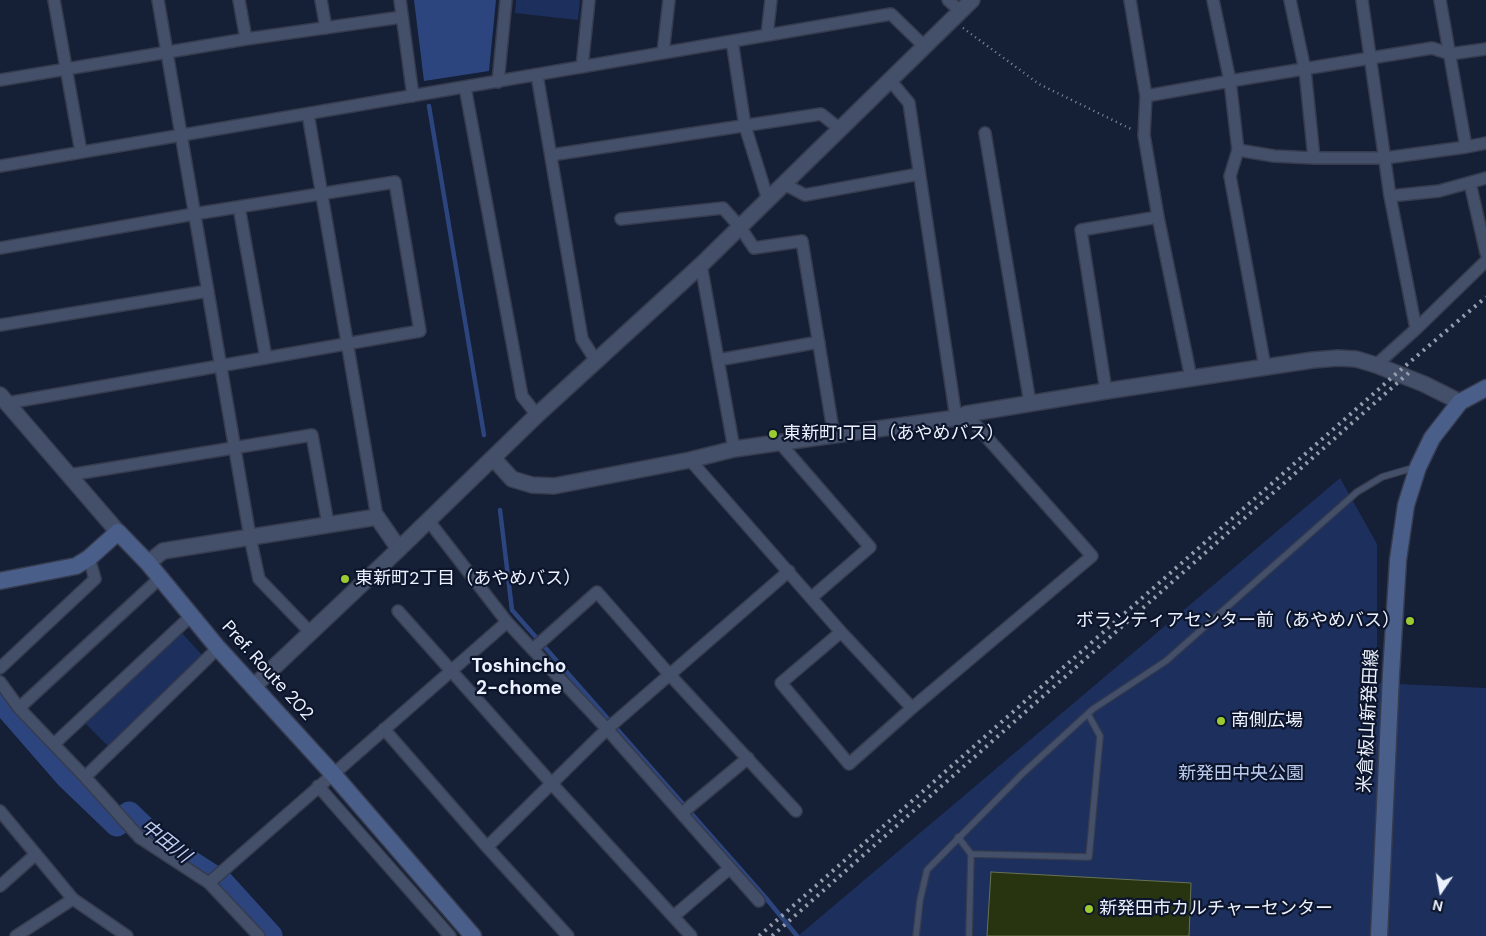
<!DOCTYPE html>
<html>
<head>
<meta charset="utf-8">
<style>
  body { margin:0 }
  #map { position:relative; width:1486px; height:936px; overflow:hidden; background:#151f35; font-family:"DM Sans",sans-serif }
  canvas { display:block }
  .north { position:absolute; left:1416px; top:866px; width:50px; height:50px; -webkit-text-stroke:4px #0c152b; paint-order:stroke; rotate:192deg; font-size:14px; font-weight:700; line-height:20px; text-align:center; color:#ebf1fe }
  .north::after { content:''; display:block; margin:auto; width:18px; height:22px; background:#ebf1fe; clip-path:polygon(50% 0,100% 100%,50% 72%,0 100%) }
</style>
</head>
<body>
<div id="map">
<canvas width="1486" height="936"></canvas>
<div class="north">N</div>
</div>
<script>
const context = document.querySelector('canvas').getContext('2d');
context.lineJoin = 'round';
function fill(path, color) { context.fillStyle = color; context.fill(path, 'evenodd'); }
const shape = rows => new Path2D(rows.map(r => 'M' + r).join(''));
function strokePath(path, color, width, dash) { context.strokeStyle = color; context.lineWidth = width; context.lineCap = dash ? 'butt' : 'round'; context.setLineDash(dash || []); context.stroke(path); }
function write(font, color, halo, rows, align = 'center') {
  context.font = font + ' "DM Sans","Noto Sans JP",sans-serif'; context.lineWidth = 4.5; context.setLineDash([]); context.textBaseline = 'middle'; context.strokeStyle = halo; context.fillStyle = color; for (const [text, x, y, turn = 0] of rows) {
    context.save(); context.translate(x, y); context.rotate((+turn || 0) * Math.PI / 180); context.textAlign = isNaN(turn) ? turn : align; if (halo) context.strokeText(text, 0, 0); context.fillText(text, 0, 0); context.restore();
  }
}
const green = shape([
  [516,0,580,0,578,20,515,13],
  [1340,478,1377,544,1377,683,1486,688,1486,936,798,936],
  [181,632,202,655,108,746,84,722]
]);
const water = shape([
  [414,0,496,0,489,71,424,81]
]);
const stream = shape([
  [429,106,484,435],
  [500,510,512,610,765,897,797,936]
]);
const river = shape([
  [0,699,68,777,117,824,129,814,158,842,222,883,270,936]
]);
const building = shape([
  [991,872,1191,883,1189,936,987,936,991,872]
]);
const path = shape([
  [963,28,1039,84,1133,130]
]);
const service = shape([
  [958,837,971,854],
  [916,936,920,900,927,870,1022,774,1093,709,1166,661,1357,492,1382,477,1416,467],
  [969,936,971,854,1089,857,1100,736,1088,714]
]);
const minor = shape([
  [54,0,81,152],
  [158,0,250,537,259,579,311,633],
  [239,0,246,39],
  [321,0,326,28],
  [400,0,413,96],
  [948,0,960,11],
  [1130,0,1146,96,1144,135,1158,217,1191,378],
  [1213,0,1230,81,1238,150,1274,156,1314,158,1385,158,1466,147,1486,143],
  [1290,0,1305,70,1314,158],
  [1362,0,1390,196,1416,329],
  [1440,0,1466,147],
  [767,35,771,0],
  [732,41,745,126,768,200],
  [663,53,669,0],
  [582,67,589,0],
  [537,75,582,339,596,361],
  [0,80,246,39,402,17],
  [890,80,909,103,956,418],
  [498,82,506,0],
  [465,87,522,396,537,415],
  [1146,96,1230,81,1432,48,1450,54,1486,49],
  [308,114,377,517],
  [985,133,1030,403],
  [1238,150,1230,176,1265,367],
  [551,155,821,114,840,129],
  [0,166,891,14,924,46],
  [1470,183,1486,253],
  [784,184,805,195,919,174],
  [1390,196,1439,191,1486,178],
  [239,207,266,358],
  [621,219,723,208,740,227,754,248,802,241,834,436],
  [0,248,194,214,395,182,420,331,7,403],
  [701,265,734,449],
  [0,325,208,291],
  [718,360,819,342],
  [1376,365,1416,329,1486,261],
  [1106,391,1081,230,1158,217],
  [779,442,870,547,811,598],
  [690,460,841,632,912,708],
  [69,475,312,435,328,524],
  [428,520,507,622,607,729,759,901],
  [398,611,552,784,691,936],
  [841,632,781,683,849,764,912,708,1092,556,966,414],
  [533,649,597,592,669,674,796,811],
  [0,668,95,579,89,558],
  [0,682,19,708,85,777,140,838,209,883,259,936],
  [19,708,160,578],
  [384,729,487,847,568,936],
  [54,744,191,616],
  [85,777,218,648],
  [318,786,450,936],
  [0,811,73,899,127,936],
  [682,813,748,758],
  [487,847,607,729,789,571],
  [209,883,507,622],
  [0,886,36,854],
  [674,916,730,868],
  [16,936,73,899]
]);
const tertiary = shape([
  [0,395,118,532],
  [493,458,512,479,532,485,554,486,690,460,734,449,956,418,966,414,1106,391,1313,360,1338,358,1356,359,1376,365,1424,384,1460,402],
  [148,563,163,551,377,517,399,549],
  [253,687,399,549,537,415,701,265,972,0]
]);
const secondary = shape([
  [0,581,76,566,89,558,118,532,148,563,218,648,333,774,473,936],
  [1379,936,1391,674,1398,560,1406,505,1418,467,1432,438,1460,402,1486,388]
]);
const rail = shape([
  [759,936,1397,373,1486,297],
  [772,936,1412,370]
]);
const markers = [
  [773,434,5,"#9cca31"],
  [345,579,5,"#9cca31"],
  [1410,621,5,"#9cca31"],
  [1221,721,5,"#9cca31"],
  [1089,909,5,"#9cca31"]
];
const poiNames = [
  ["東新町1丁目（あやめバス）",783,434],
  ["東新町2丁目（あやめバス）",355,579],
  ["ボランティアセンター前（あやめバス）",1400,621,"right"],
  ["南側広場",1231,721],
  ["新発田市カルチャーセンター",1099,909]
];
const streetNames = [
  ["Pref. Route 202",267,671,48],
  ["米倉板山新発田線",1369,721,-87]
];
const parkNames = [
  ["新発田中央公園",1241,774]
];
const neighbourhoodNames = [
  ["Toshincho",519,667],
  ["2-chome",519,689]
];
const waterNames = [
  ["中田川",165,842,38]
];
fill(green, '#1d2f5c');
fill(water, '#2d457e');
strokePath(stream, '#2d457e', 4.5);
strokePath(river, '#2d457e', 25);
fill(building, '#27340f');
strokePath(building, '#677255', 1);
strokePath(service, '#363b4e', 8);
strokePath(minor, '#363b4e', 14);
strokePath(tertiary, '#363b4e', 18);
strokePath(secondary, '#363b4e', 19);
strokePath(path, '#868e9f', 2.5, [1, 4]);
strokePath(service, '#445069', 5.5);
strokePath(minor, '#445069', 11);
strokePath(tertiary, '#445069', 15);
strokePath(secondary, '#4a5e8a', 16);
strokePath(rail, '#959dad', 4, [2.5, 5]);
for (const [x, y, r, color] of markers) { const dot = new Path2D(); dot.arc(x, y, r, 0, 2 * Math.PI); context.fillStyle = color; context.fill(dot); strokePath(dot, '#0c152b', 2); }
write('18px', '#ebf1fe', '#0c152b', poiNames, 'left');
write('18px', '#ebf1fe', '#0c152b', streetNames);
write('18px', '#bbccef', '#0c152b', parkNames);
write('bold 19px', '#ebf1fe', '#0c152b', neighbourhoodNames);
write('italic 19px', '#bcccef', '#0c152b', waterNames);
</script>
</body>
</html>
